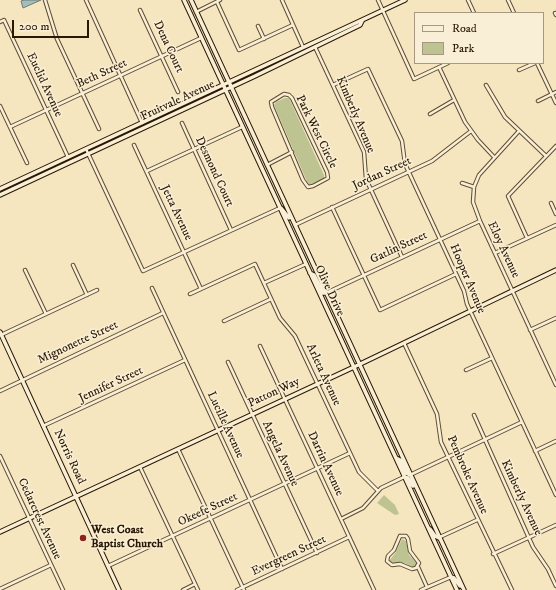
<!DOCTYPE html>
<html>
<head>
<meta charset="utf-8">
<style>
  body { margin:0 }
  #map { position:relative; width:556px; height:590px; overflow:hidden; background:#f6e6c0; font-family:"IM FELL DW Pica",serif }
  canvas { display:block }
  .legend { position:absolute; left:414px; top:12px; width:130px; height:52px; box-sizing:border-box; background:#f9efd6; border:1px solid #a79981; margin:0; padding:5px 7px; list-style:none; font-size:12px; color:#2b1802 }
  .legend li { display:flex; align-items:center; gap:8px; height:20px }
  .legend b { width:20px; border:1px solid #a79981 }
  .scale { position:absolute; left:12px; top:20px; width:77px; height:18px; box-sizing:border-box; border:2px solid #2b1802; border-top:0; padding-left:5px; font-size:12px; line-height:14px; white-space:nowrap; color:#2b1802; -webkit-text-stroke:3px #f9efd6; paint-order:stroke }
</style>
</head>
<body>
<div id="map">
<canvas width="556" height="590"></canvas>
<ul class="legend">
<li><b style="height:5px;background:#f9efd6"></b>Road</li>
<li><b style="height:11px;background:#bdc492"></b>Park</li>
</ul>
<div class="scale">200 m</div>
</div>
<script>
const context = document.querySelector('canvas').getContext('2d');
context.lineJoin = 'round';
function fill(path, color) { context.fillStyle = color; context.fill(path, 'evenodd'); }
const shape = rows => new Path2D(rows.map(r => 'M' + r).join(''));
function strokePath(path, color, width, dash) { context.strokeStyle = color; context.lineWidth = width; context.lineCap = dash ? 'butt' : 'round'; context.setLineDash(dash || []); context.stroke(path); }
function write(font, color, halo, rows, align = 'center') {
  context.font = font + ' "IM FELL DW Pica",serif'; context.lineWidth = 3; context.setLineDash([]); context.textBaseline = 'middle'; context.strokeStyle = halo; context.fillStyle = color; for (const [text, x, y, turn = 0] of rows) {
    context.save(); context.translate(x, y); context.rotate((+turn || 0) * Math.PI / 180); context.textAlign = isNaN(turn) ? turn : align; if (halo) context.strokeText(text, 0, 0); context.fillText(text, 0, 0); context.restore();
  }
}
const green = shape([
  [285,98,289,98,324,175,324,178,311,185,308,184,274,105,276,102],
  [384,495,395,505,399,514,395,515,377,503],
  [402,539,406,541,409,555,418,564,414,568,405,563,394,563,389,561,396,552]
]);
const water = shape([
  [24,0,41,0,23,8,21,1,24,0]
]);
const street = shape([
  [45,0,57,39,99,129],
  [86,0,142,123],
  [282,0,303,47],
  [378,0,414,79,448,63],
  [468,0,474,13],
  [508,0,514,13],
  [217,2,239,50,293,25],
  [140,10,178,92],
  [196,12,220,0],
  [555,13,556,15],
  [0,22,4,20,68,157],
  [258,26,264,39],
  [315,47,364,152,366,179,402,257],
  [537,63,556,103],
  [439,67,465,122,478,140,494,157],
  [519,70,535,63],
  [333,85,368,69,402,141,405,164,464,291,467,304,556,495],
  [486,85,505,117,546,156],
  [284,94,289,95,292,98,327,172,328,178,313,186,308,187,303,180,272,107,271,102,284,94],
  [538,101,556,92],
  [0,106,27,163],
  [430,114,454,100],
  [182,123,231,230],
  [10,127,201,38],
  [519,131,479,175,474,187,473,202,480,221,556,385],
  [134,145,201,289],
  [86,149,143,271,280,208],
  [267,165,292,152],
  [147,171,242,127],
  [462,183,474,187],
  [551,203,556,214],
  [332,207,380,310,456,274],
  [295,225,432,161,471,131],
  [527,238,508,196,556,146],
  [495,253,556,225],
  [73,265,87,295],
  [25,270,46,314],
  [264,283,306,264],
  [152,288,282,569],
  [326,293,480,221],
  [190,294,255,264,280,318,295,336,359,472,378,491],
  [224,321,271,299],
  [530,330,556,318],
  [1,335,97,290],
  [404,343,437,414,441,442,512,590],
  [260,346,374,590],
  [228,362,317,553],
  [466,370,492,358],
  [0,391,163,313],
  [474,415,533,547,548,569,556,586],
  [43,426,185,360],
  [178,449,244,590],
  [535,451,556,441],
  [0,456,63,590],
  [140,467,198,590],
  [410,475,522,422],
  [341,519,363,508,381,488,404,477],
  [400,536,406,536,408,539,410,551,419,563,416,568,412,569,400,564,392,565,387,561,388,556,394,550,400,536],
  [440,537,477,520],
  [493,554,556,525],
  [108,566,350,453],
  [418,567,427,587],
  [0,589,51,565],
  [183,590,195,584],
  [237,590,349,537],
  [421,590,451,577]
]);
const secondary = shape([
  [184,0,457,590],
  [191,0,464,590],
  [0,189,405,0],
  [0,195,255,76,360,25,362,21],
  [281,208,289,218],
  [310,273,314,275,323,293,326,293],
  [0,332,119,590],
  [396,458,400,460,406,473,410,475],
  [404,477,408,478,413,486],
  [430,529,435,536,439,538],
  [0,532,354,367,556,270],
  [451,577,454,578,460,586]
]);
const markers = [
  [83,538,4,"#8f2418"]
];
const streetNames = [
  ["Dena Court",168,47,65],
  ["Beth Street",102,74,-25],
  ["Euclid Avenue",44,85,65],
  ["Fruitvale Avenue",178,101,-25],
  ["Kimberly Avenue",355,115,67],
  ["Park West Circle",316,132,64],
  ["Desmond Court",214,172,65],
  ["Jordan Street",382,174,-25],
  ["Jetta Avenue",176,213,65],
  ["Gatlin Street",399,248,-25],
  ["Eloy Avenue",503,250,65],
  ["Hooper Avenue",467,279,67],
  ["Olive Drive",329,291,65],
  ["Mignonette Street",78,343,-25],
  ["Arleta Avenue",323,375,65],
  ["Jennifer Street",111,385,-25],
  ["Patton Way",274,393,-25],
  ["Lucille Avenue",225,425,65],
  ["Angela Avenue",280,454,65],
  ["Norris Road",69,457,65],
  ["Darrin Avenue",325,464,65],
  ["Pembroke Avenue",467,475,66],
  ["Kimberly Avenue",521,498,65],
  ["Okeefe Street",208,510,-25],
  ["Cedarcrest Avenue",39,519,65],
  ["Evergreen Street",289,556,-25]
];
const poiNames = [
  ["West Coast",91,531],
  ["Baptist Church",91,545]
];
fill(green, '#bdc492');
fill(water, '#a1bdbc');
strokePath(water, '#727b72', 1);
strokePath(street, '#5e4c32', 4.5);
strokePath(secondary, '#2b1802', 5.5);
strokePath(street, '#f9efd6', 2.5);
strokePath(secondary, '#f9efd6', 3.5);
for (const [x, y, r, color] of markers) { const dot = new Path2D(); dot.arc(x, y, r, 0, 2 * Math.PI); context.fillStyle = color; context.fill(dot); strokePath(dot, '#f9efd6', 1.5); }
write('12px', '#2b1802', '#f9efd6', streetNames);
write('bold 12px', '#2b1802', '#f9efd6', poiNames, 'left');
</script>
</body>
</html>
